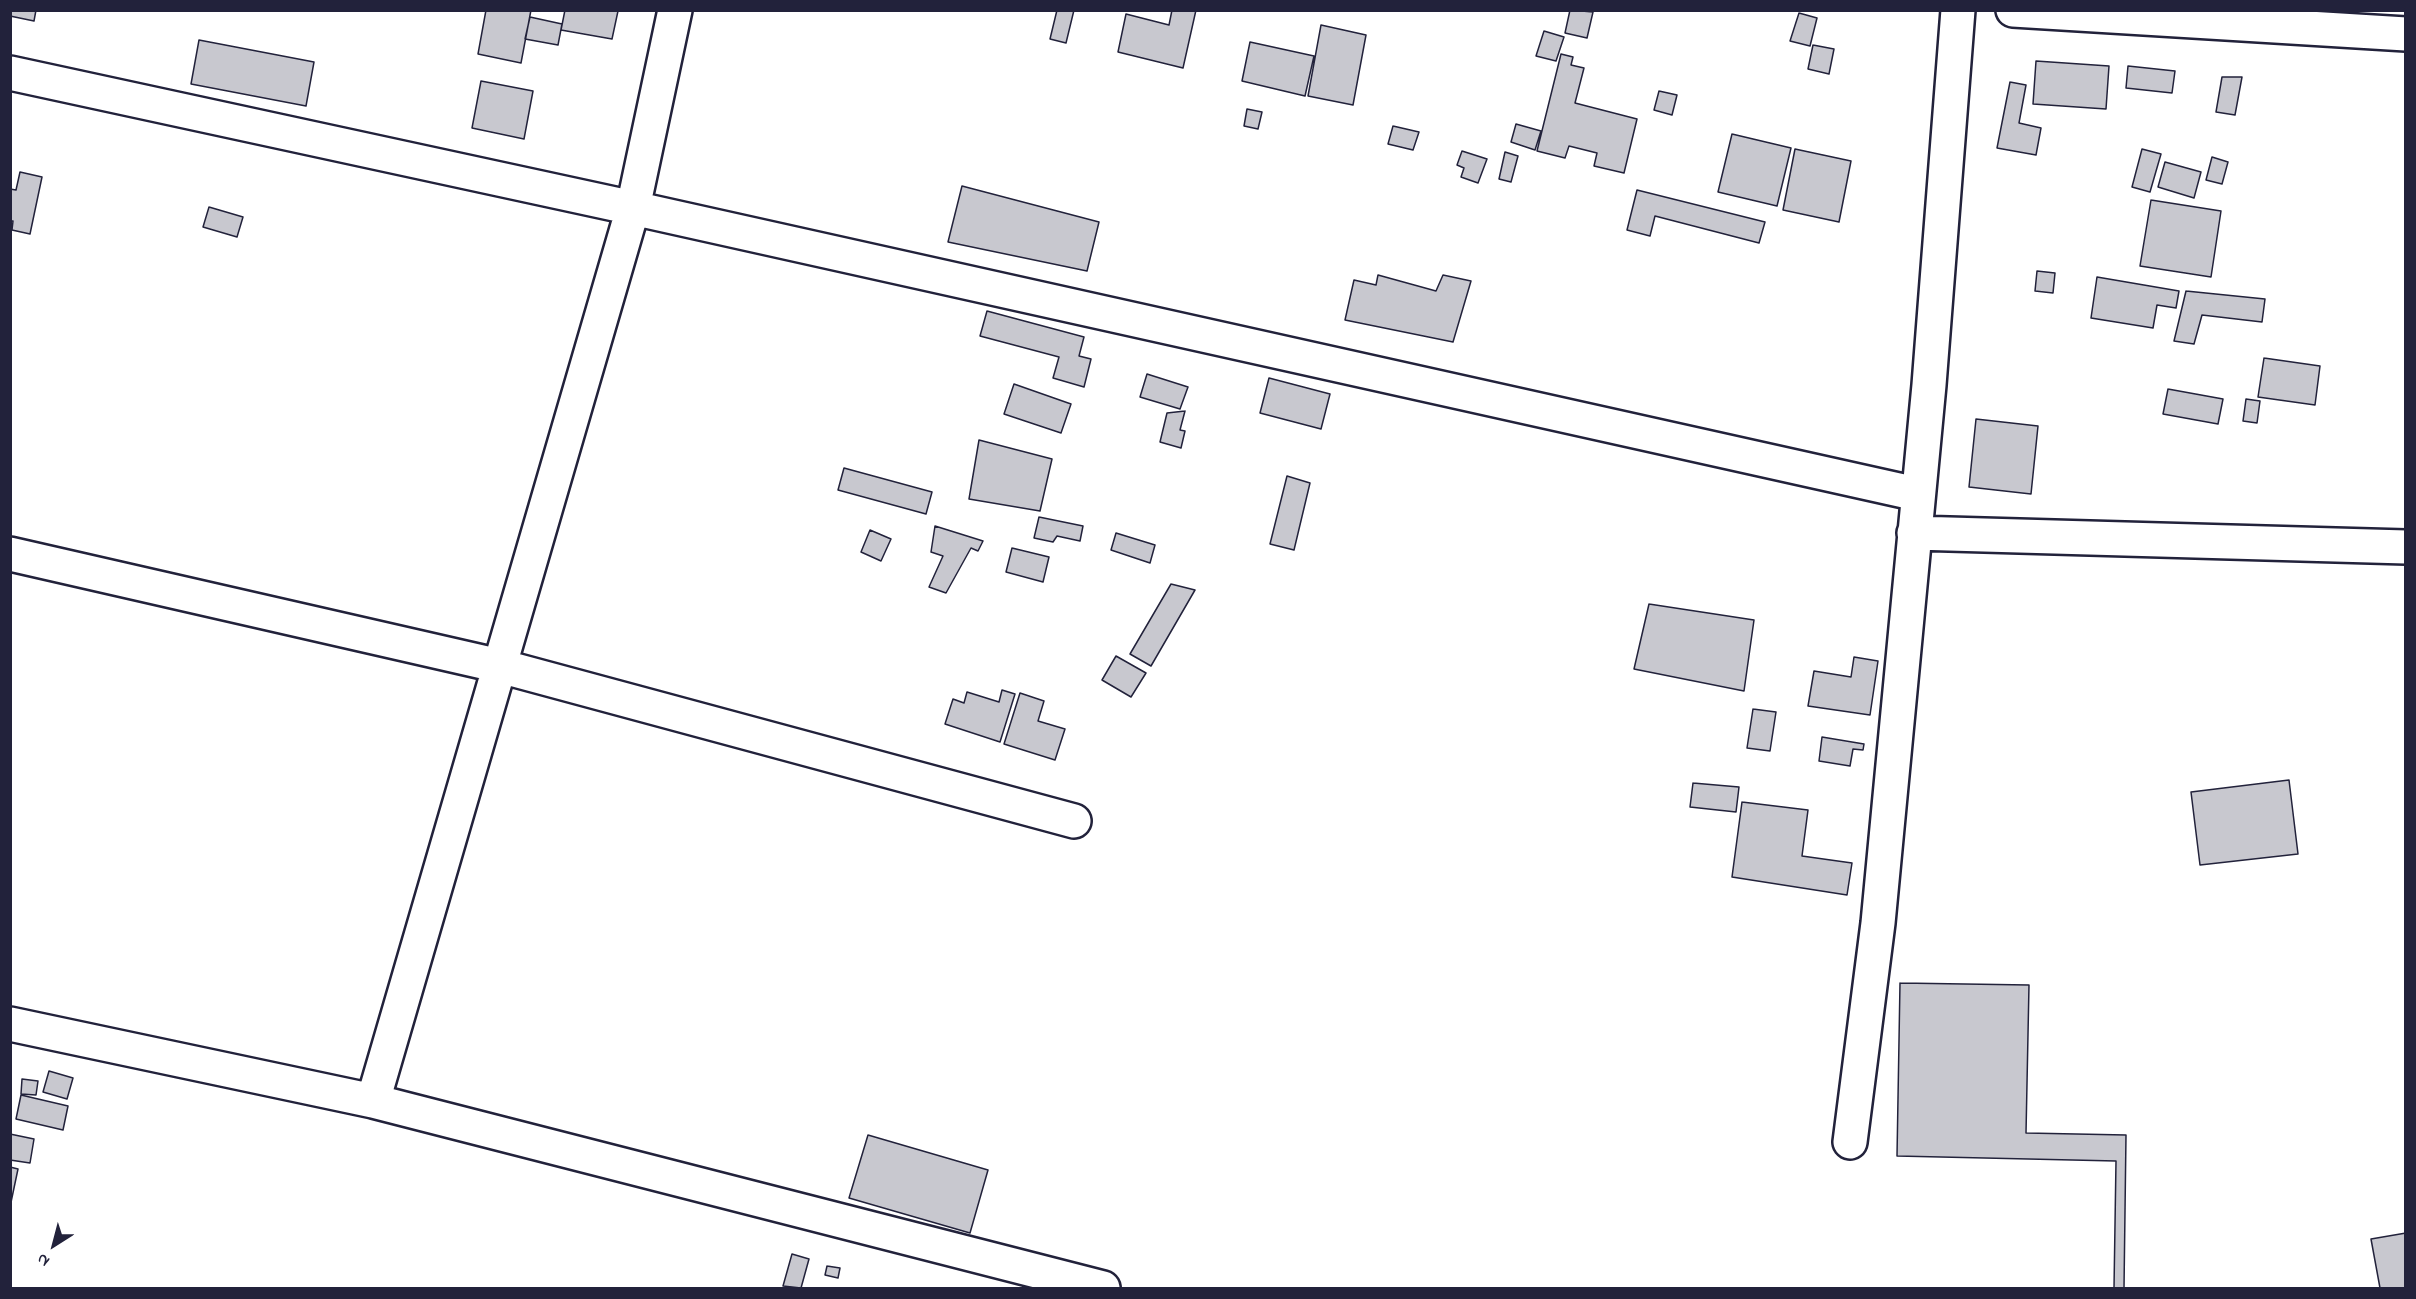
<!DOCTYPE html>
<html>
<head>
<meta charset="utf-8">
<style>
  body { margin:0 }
  #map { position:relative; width:2416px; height:1299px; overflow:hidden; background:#fff; font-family:"Indie Flower",sans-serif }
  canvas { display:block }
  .frame { position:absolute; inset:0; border:12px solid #22223b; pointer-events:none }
  .north { position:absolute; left:24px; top:1215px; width:60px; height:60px; -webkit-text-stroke:4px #fff; paint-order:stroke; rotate:216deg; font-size:16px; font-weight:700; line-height:24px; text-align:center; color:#22223b }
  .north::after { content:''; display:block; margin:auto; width:21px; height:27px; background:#22223b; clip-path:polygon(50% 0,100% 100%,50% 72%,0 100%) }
</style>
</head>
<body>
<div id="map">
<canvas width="2416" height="1299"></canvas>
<div class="frame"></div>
<div class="north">N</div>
</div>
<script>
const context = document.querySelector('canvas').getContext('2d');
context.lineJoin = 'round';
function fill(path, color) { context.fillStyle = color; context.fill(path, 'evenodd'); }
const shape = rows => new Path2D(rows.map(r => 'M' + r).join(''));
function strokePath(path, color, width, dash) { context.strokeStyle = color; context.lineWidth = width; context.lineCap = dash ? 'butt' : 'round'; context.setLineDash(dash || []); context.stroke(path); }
const building = shape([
  [10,10,36,10,34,21,10,16,10,10],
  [486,10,531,10,521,63,478,54,486,10],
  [565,10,618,11,612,39,561,30,565,10],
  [1057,10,1074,10,1066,43,1050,39,1057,10],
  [1172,10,1196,10,1183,68,1118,52,1126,14,1169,25,1172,10],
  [1570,10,1593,12,1587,38,1565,33,1570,10],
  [1799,13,1817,18,1810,46,1790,41,1799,13],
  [530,17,562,24,558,45,525,39,530,17],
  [1321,25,1366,35,1353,105,1308,96,1321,25],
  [1544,31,1564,37,1556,61,1536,56,1544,31],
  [199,40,314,62,306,106,191,84,199,40],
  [1250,42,1314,56,1305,96,1242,81,1250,42],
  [1813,45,1834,49,1829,74,1808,69,1813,45],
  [1561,54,1573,57,1571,65,1584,68,1575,103,1637,119,1624,173,1594,166,1597,153,1569,146,1565,158,1537,151,1561,54],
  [2036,61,2109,66,2106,109,2033,104,2036,61],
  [2128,66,2175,71,2172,93,2126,88,2128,66],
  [2222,77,2242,77,2235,115,2216,112,2222,77],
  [481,81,533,91,524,139,472,128,481,81],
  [2010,82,2026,85,2019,123,2041,128,2036,155,1997,148,2010,82],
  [1659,91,1677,95,1672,115,1654,110,1659,91],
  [1247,109,1262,112,1258,129,1244,126,1247,109],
  [1516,124,1541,131,1535,150,1511,142,1516,124],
  [1393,126,1419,132,1413,150,1388,144,1393,126],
  [1732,134,1791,148,1777,206,1718,192,1732,134],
  [1795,149,1851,161,1839,222,1783,210,1795,149],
  [2142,149,2161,154,2150,192,2132,187,2142,149],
  [1462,151,1487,159,1478,183,1461,177,1464,168,1457,165,1462,151],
  [1505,152,1518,156,1511,182,1499,179,1505,152],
  [2212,157,2228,162,2222,184,2206,180,2212,157],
  [2165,162,2201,172,2194,198,2158,187,2165,162],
  [20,172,42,177,30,234,12,230,13,221,10,221,10,189,16,190,20,172],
  [962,186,1099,222,1087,271,948,242,962,186],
  [1637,190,1765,222,1759,243,1655,216,1650,236,1627,230,1637,190],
  [2151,200,2221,211,2211,277,2140,266,2151,200],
  [209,207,243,217,237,237,203,227,209,207],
  [2037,271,2055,273,2053,293,2035,291,2037,271],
  [1378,275,1436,291,1443,275,1471,281,1453,342,1345,320,1354,280,1376,285,1378,275],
  [2097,277,2179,291,2176,308,2157,305,2153,328,2091,318,2097,277],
  [2186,291,2265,299,2262,322,2202,315,2194,344,2174,341,2186,291],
  [987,311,1084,337,1079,356,1091,359,1084,387,1053,378,1059,357,980,336,987,311],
  [2264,358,2320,366,2315,405,2258,397,2264,358],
  [1147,374,1188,387,1180,409,1140,397,1147,374],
  [1269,378,1330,394,1321,429,1260,413,1269,378],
  [1014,384,1071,404,1061,433,1004,414,1014,384],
  [2168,389,2223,399,2218,424,2163,414,2168,389],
  [2246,399,2260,401,2257,423,2243,421,2246,399],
  [1185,411,1180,430,1185,431,1181,448,1160,442,1167,413,1185,411],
  [1976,419,2038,426,2031,494,1969,487,1976,419],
  [979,440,1052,459,1040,511,969,499,979,440],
  [844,468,932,492,926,514,838,490,844,468],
  [1287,476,1310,483,1294,550,1270,544,1287,476],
  [1039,517,1083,526,1080,541,1057,536,1053,542,1034,538,1039,517],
  [935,526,983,541,978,551,971,548,946,593,929,587,943,556,931,552,935,526],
  [870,530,891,539,881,561,861,552,870,530],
  [1116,533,1155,545,1150,563,1111,550,1116,533],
  [1012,548,1049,557,1043,582,1006,572,1012,548],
  [1171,584,1195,590,1151,666,1130,654,1171,584],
  [1649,604,1754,620,1744,691,1634,669,1649,604],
  [1116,656,1146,673,1131,697,1102,680,1116,656],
  [1854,657,1878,661,1870,715,1808,706,1814,671,1851,677,1854,657],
  [1002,690,1015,694,1000,742,945,724,953,699,964,703,967,692,999,702,1002,690],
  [1020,693,1044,701,1038,721,1065,729,1055,760,1004,744,1020,693],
  [1753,709,1776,712,1770,751,1747,748,1753,709],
  [1822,737,1864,744,1863,750,1853,749,1850,766,1819,761,1822,737],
  [2289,780,2298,854,2200,865,2191,792,2289,780],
  [1693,783,1739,787,1736,812,1690,807,1693,783],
  [1742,802,1808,810,1802,856,1852,863,1847,895,1732,877,1742,802],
  [1900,983,2029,985,2026,1133,2126,1135,2124,1288,2114,1288,2116,1161,1897,1156,1900,983],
  [49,1071,73,1078,67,1099,43,1092,49,1071],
  [22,1079,38,1081,36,1095,21,1094,22,1079],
  [21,1095,68,1106,63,1130,16,1119,21,1095],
  [10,1134,34,1139,30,1163,10,1160,10,1134],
  [868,1135,988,1170,970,1233,849,1198,868,1135],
  [10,1167,18,1169,10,1207,10,1167],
  [2406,1233,2406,1288,2380,1288,2371,1239,2406,1233],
  [792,1254,809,1259,801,1288,783,1286,792,1254],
  [827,1266,840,1268,838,1278,825,1275,827,1266]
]);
const street = shape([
  [2013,10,2406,34],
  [10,73,633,208,1917,494],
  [1914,533,2406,547],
  [10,554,500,666,1074,821],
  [10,1024,373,1101,1103,1288],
  [373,1101,633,208,675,10],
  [1850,1142,1878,923,1929,385,1958,10]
]);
fill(building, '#c8c8cf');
strokePath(building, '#22223b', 1.5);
strokePath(street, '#22223b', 38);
strokePath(street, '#fff', 33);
</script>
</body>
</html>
